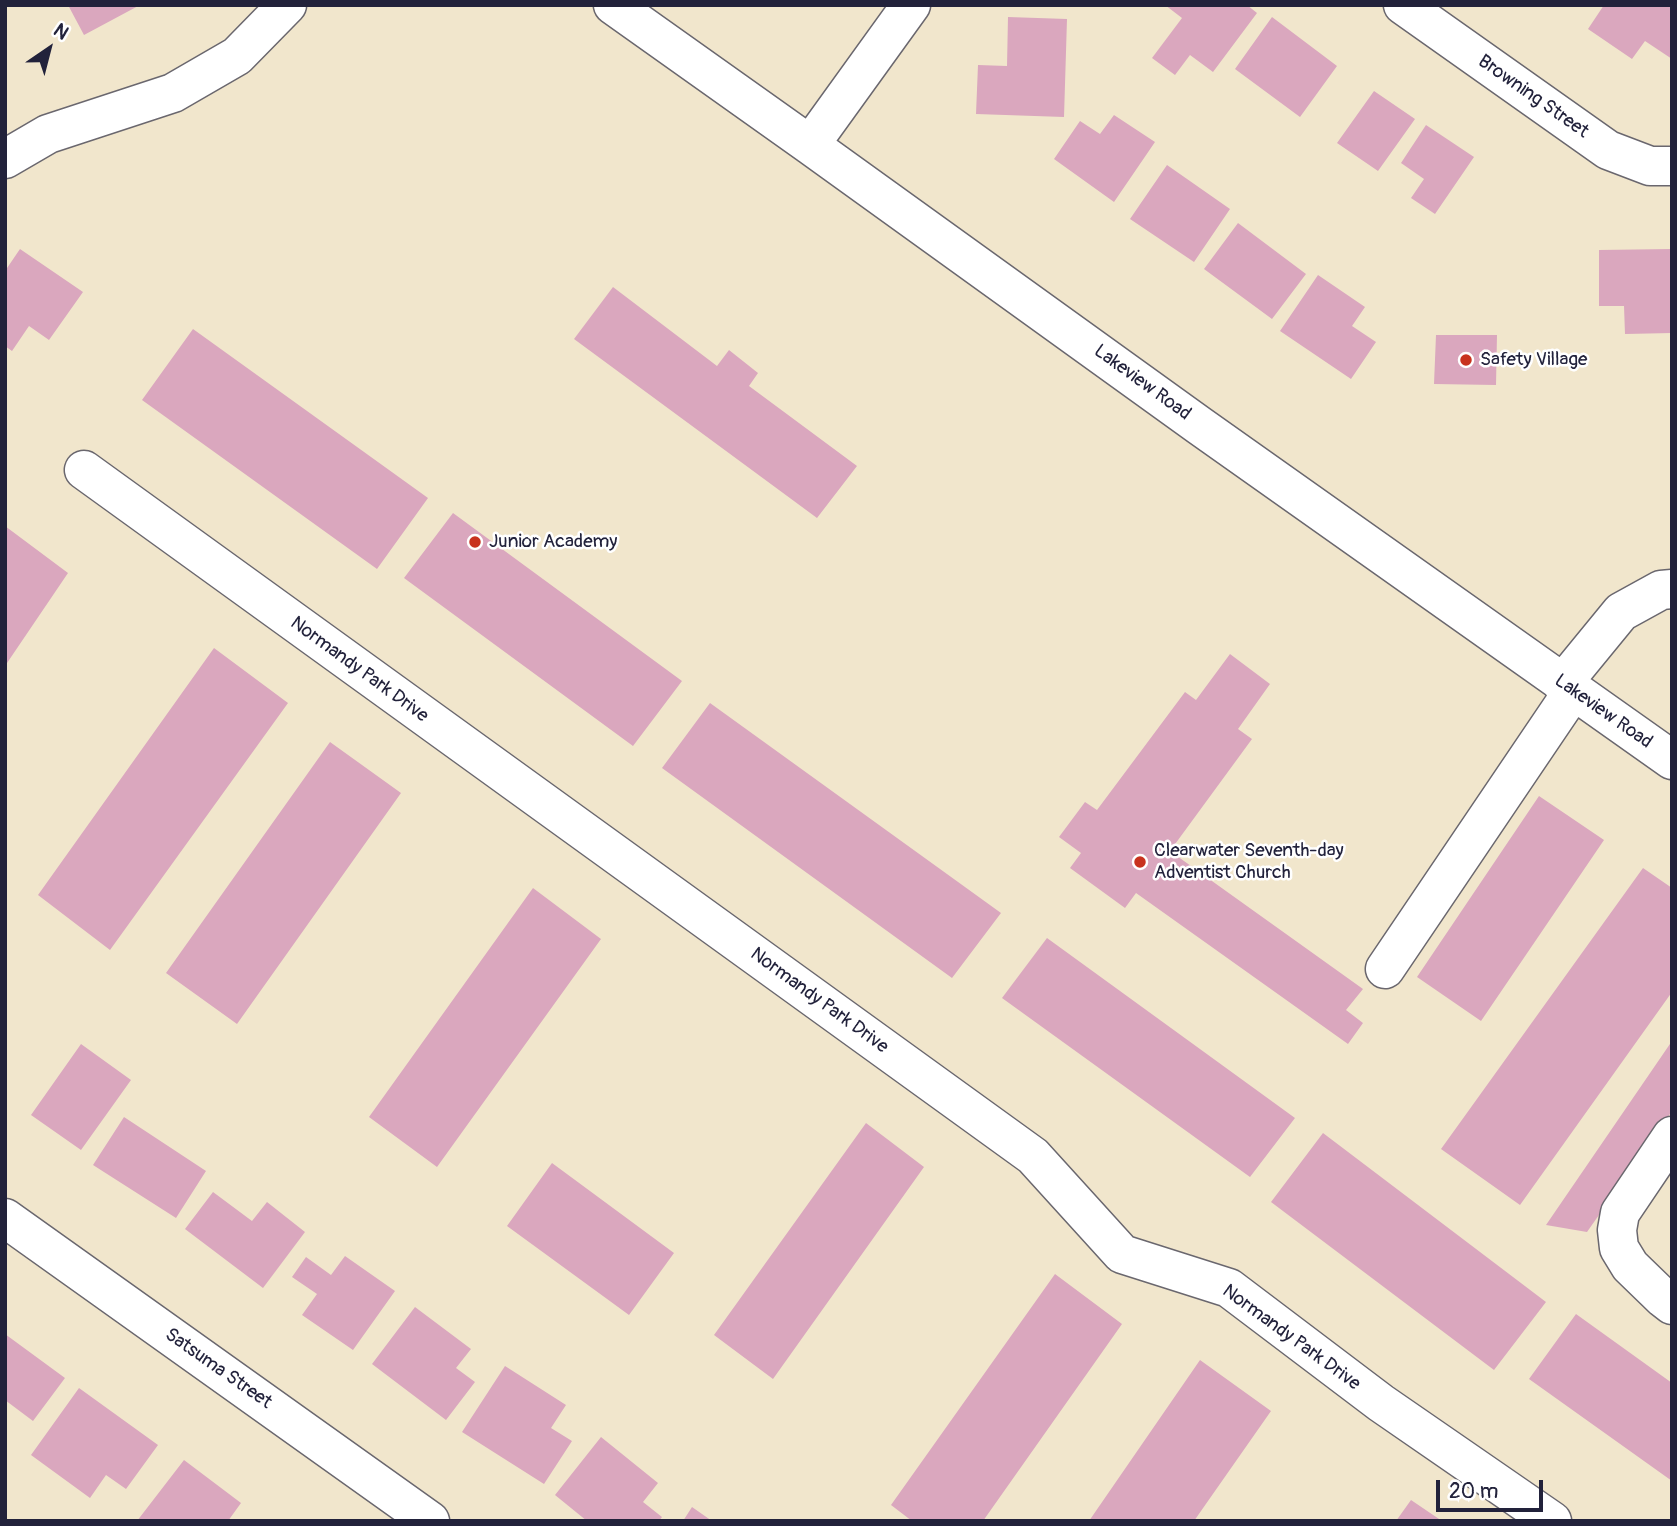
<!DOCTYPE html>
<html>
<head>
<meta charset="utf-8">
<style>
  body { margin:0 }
  #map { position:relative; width:1677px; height:1526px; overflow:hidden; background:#f1e6cc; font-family:Pangolin,sans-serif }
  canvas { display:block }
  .frame { position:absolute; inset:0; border:7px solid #22223b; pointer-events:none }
  .north { position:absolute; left:14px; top:14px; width:70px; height:70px; -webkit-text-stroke:5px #fff; paint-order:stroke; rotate:35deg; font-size:19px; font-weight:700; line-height:28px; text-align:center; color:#22223b }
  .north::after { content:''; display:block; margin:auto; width:24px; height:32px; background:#22223b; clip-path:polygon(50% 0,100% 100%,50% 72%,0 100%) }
  .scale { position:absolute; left:1436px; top:1480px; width:107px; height:32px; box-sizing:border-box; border:4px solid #22223b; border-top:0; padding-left:9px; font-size:21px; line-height:24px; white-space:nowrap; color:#22223b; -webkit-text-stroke:5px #fff; paint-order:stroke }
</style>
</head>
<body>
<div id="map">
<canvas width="1677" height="1526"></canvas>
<div class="frame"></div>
<div class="north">N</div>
<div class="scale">20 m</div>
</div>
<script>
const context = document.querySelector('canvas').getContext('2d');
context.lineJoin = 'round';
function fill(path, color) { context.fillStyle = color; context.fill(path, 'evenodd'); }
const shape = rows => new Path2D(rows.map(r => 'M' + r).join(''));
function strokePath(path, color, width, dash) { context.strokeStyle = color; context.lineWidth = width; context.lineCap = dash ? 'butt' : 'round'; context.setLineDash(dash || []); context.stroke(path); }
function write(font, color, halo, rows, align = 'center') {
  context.font = font + ' Pangolin,sans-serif'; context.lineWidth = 5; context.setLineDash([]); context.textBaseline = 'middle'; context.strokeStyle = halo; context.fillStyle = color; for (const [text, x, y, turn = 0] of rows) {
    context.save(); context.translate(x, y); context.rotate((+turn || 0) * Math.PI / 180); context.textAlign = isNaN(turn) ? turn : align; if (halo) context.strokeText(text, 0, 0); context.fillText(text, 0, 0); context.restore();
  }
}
const building = shape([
  [68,5,140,5,84,35],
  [1165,5,1247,5,1257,13,1213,72,1190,55,1175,75,1152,58,1182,18],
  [1604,5,1672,5,1672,59,1645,41,1632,59,1588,29],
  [1008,17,1067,19,1064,117,976,114,978,65,1007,66],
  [1272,17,1337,66,1300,117,1235,69],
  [1374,91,1415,119,1378,171,1337,143],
  [1114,115,1155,142,1114,202,1054,159,1080,121,1100,134],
  [1426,125,1474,157,1435,214,1411,198,1424,179,1401,163],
  [1167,165,1230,209,1194,262,1130,219],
  [1238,223,1306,274,1272,319,1204,269],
  [20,249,83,292,49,340,29,326,12,351,5,346,5,271],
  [1672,249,1672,333,1625,334,1624,306,1599,306,1599,250],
  [1318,275,1365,307,1352,326,1376,342,1351,379,1280,331],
  [613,287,717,366,729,350,758,373,749,386,857,466,817,518,574,339],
  [193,329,428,498,377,569,142,400],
  [1436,335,1497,335,1496,385,1434,384],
  [453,513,682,681,633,746,404,578],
  [5,526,68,573,5,666],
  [214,648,288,703,110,950,38,895],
  [1230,654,1270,684,1238,729,1252,739,1170,851,1363,989,1346,1010,1363,1023,1348,1044,1136,893,1125,908,1070,868,1081,853,1059,837,1085,802,1097,810,1185,692,1196,700],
  [710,703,1001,913,952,978,662,768],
  [330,742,401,793,237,1024,166,973],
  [1539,796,1604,840,1481,1021,1417,977],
  [1643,868,1672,888,1672,992,1520,1205,1441,1149],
  [533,888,601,939,437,1167,369,1117],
  [1047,938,1295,1118,1250,1177,1002,998],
  [1672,1041,1672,1111,1587,1232,1546,1225],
  [81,1044,131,1080,81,1150,31,1115],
  [124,1117,206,1171,176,1218,93,1165],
  [866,1123,924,1167,773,1379,714,1335],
  [1323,1133,1546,1302,1494,1370,1271,1202],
  [552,1163,674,1253,629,1315,507,1226],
  [213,1192,252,1221,267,1202,305,1232,263,1288,185,1229],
  [345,1256,395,1291,353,1350,302,1315,317,1294,292,1277,306,1257,331,1275],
  [1055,1274,1122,1324,983,1521,912,1521,891,1505],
  [415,1307,471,1349,456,1368,475,1382,446,1420,372,1364],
  [1576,1314,1672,1383,1672,1481,1529,1379],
  [5,1334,65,1378,33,1421,5,1400],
  [1200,1360,1271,1411,1194,1521,1089,1521],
  [505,1366,566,1405,551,1428,572,1441,544,1484,462,1432],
  [79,1388,158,1445,126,1489,106,1475,90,1498,31,1455],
  [601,1437,658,1483,643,1502,662,1517,659,1521,587,1521,555,1495],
  [184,1460,241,1503,228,1521,137,1521],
  [1411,1500,1442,1521,1396,1521],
  [692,1507,712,1521,683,1521]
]);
const minor = shape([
  [613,5,810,145,1200,426,1672,760],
  [1403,5,1608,150,1650,166,1672,166],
  [810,145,911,5],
  [5,159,48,134,173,93,237,56,287,5],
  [84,470,1033,1156,1122,1254,1229,1288,1381,1403,1552,1521],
  [1562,684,1621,612,1661,590,1672,589],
  [1385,969,1573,691],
  [1672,1136,1620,1213,1617,1230,1619,1248,1630,1266,1663,1298,1672,1305],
  [5,1218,430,1521]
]);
const markers = [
  [1466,360,7,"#c8321e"],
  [475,542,7,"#c8321e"],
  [1140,862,7,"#c8321e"]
];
const streetNames = [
  ["Browning Street",1533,97,35],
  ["Lakeview Road",1142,383,36],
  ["Normandy Park Drive",359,670,36],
  ["Lakeview Road",1603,712,35],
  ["Normandy Park Drive",819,1001,36],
  ["Normandy Park Drive",1291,1338,36],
  ["Satsuma Street",218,1369,35]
];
const poiNames = [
  ["Safety Village",1480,360],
  ["Junior Academy",489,542],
  ["Clearwater Seventh-day",1154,851],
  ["Adventist Church",1154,873]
];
fill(building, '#daa7be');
strokePath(minor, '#6a676e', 41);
strokePath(minor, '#fff', 38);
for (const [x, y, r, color] of markers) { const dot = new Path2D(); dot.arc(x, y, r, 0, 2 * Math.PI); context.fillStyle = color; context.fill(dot); strokePath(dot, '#fff', 2.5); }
write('19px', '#22223b', '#fff', streetNames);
write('19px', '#22223b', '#fff', poiNames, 'left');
</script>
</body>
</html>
